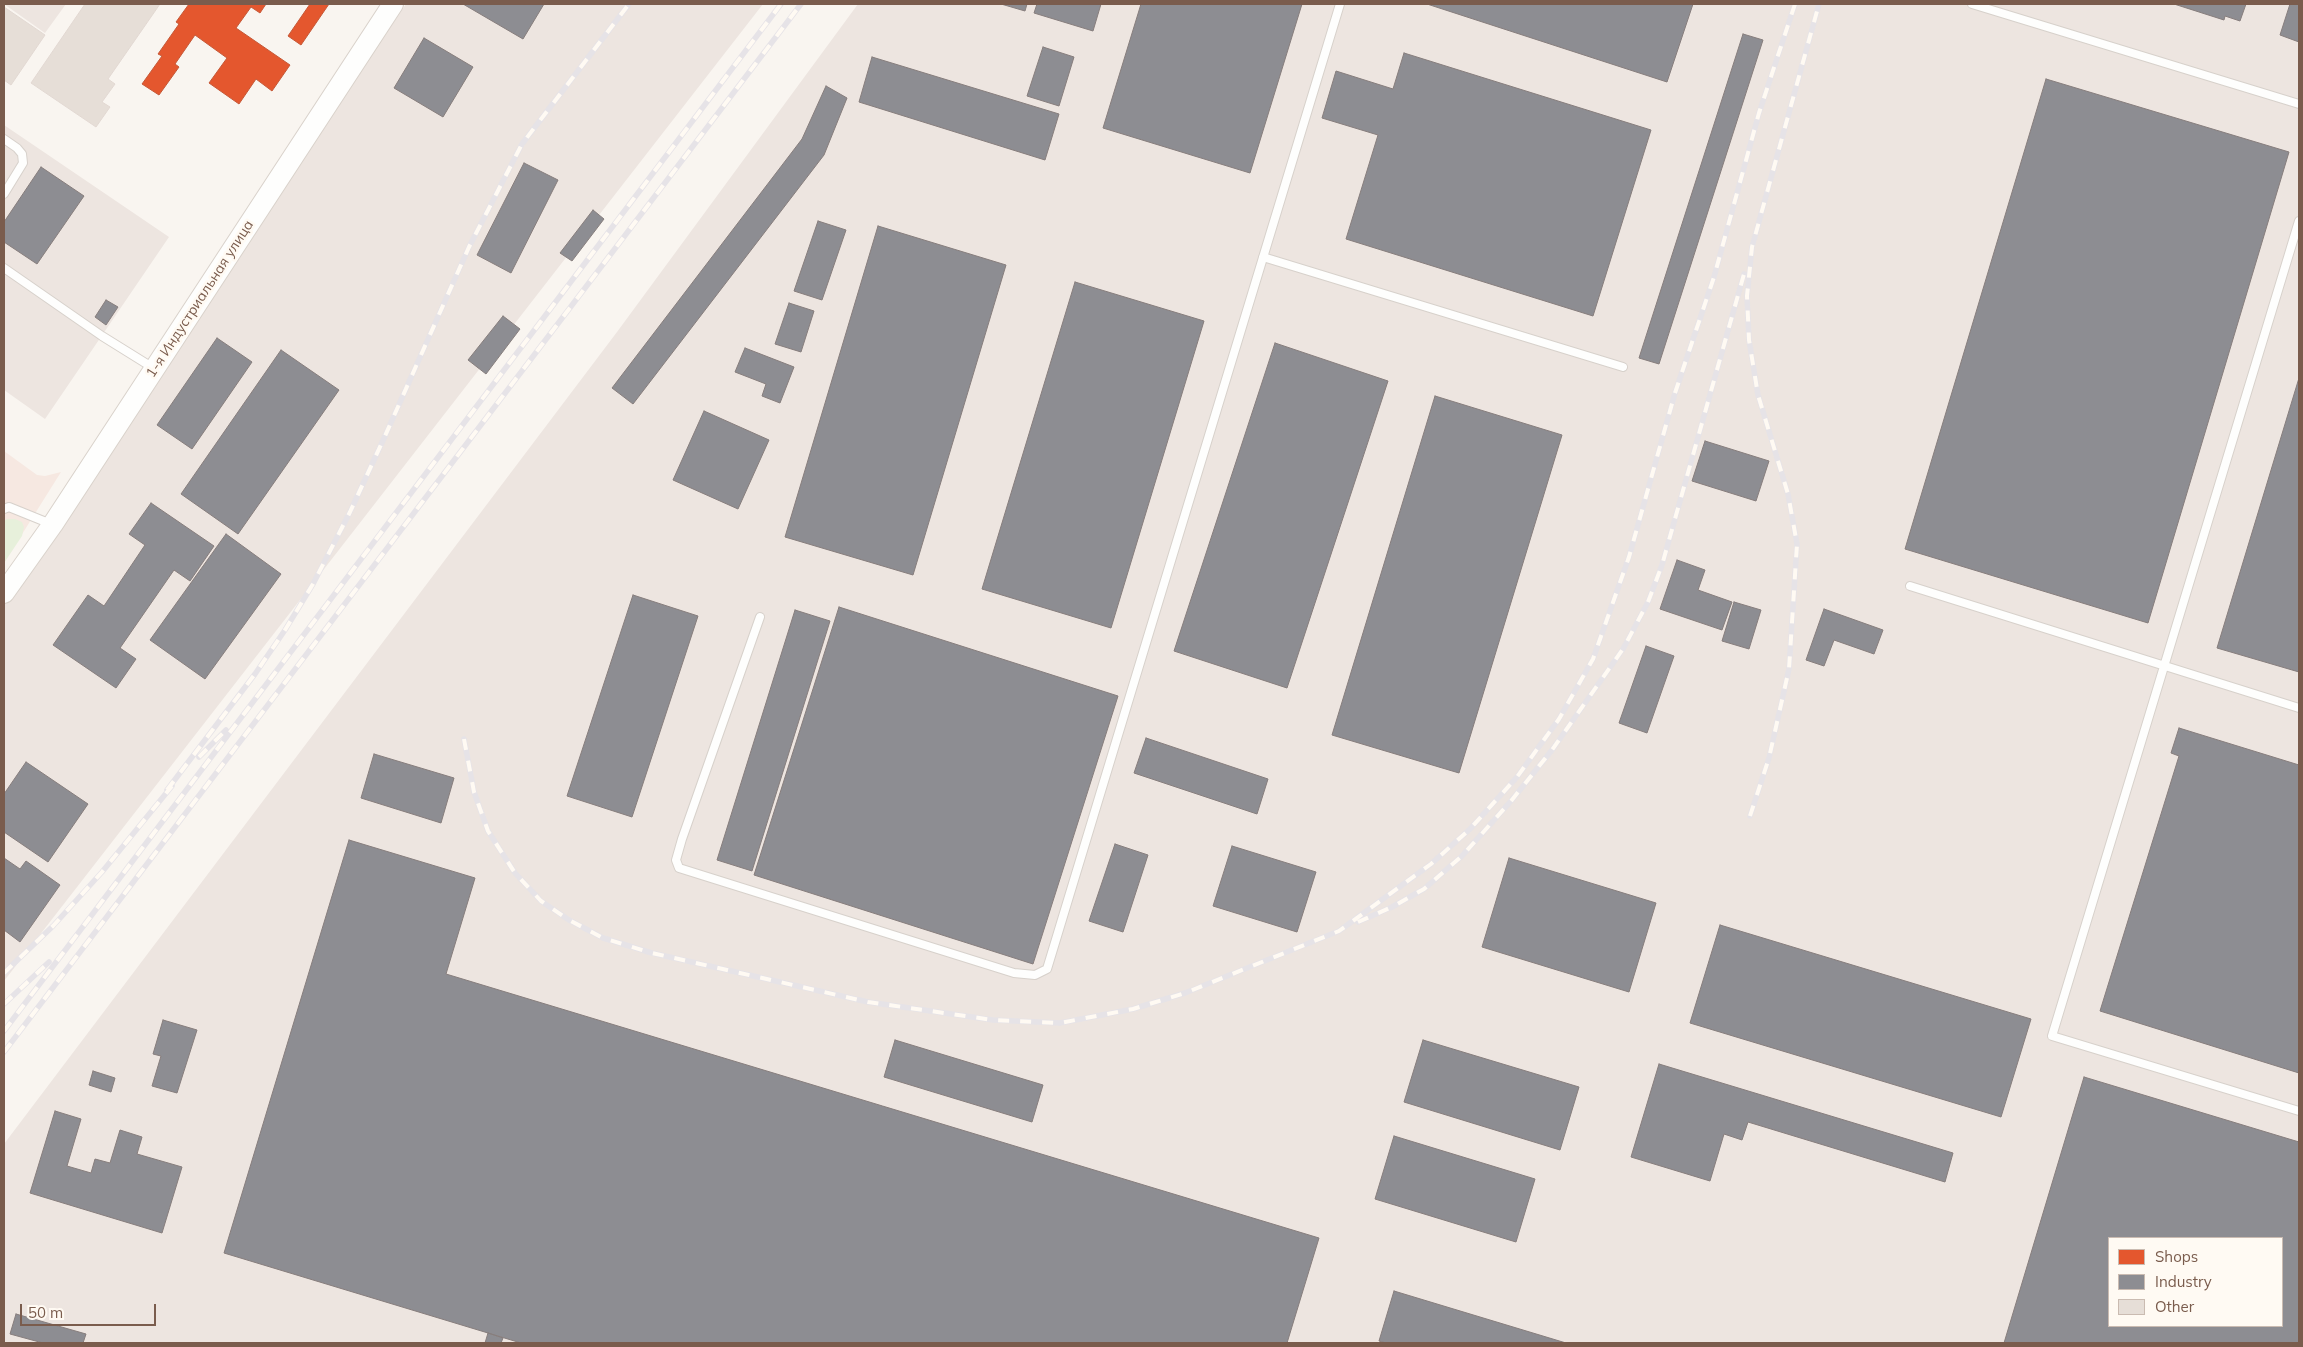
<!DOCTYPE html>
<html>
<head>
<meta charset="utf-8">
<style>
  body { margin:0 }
  #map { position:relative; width:2303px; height:1347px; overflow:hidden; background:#f9f5f0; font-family:Mulish,sans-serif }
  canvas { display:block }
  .frame { position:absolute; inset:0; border:5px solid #7a5c4d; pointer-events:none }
  .legend { position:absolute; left:2108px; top:1237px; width:175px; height:90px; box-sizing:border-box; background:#fffaf3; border:1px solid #cabbb1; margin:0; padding:6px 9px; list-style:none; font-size:15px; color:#7a5c4d }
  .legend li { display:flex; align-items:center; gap:10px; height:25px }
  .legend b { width:25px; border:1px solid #cabbb1 }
  .scale { position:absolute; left:20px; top:1304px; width:136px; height:22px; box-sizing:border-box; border:2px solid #7a5c4d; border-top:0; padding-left:6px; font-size:15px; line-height:18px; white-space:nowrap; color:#7a5c4d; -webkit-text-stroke:4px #fffaf3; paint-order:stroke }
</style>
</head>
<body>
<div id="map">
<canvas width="2303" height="1347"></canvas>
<div class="frame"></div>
<ul class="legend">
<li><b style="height:14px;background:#e4572e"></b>Shops</li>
<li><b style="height:14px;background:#8d8d92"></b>Industry</li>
<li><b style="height:14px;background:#e6ded7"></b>Other</li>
</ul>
<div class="scale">50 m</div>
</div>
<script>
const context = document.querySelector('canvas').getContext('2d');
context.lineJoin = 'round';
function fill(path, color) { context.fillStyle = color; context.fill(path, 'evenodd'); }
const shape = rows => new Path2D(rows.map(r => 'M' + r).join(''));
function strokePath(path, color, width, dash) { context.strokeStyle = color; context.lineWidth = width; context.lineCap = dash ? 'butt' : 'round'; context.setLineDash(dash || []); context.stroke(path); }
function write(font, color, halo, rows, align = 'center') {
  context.font = font + ' Mulish,sans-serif'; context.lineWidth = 5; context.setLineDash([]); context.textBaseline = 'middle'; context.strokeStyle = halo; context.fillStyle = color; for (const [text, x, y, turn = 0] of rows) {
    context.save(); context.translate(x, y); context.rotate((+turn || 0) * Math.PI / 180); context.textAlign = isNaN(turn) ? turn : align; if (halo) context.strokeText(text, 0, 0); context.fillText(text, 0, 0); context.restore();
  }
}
const commercial = shape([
  [4,451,37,475,45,476,61,472,4,563]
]);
const industrial = shape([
  [4,4,66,4,45,33],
  [406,4,763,4,4,981,4,603],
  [858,4,2299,4,2299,1343,4,1343,4,1144,617,332],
  [2109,1238,2282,1238,2282,1326,2109,1326],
  [4,125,169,237,45,419,4,390]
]);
const green = shape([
  [7,519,15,519,22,522,24,527,22,536,4,563,4,521]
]);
const shops = shape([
  [189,4,266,4,260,13,251,7,236,28,290,65,272,91,256,79,239,104,209,83,227,58,195,35,175,64,179,67,159,95,142,84,162,56,158,54,179,24,176,22,189,4],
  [310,4,329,4,301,45,288,36,310,4]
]);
const industry = shape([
  [463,4,544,4,523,39,463,4],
  [1001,4,1027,4,1025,11,1001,4],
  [1037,4,1101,4,1093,31,1034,13,1037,4],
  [1141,4,1302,4,1250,173,1103,128,1141,4],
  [1427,4,1693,4,1667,82,1427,4],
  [2174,4,2246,4,2240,21,2225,16,2224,20,2174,4],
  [2290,4,2299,4,2299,42,2280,35,2290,4],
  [1743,34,1763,40,1659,364,1639,358,1743,34],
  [424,38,473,67,443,117,394,88,424,38],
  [1043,47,1074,57,1059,106,1027,96,1043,47],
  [1404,53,1651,130,1593,316,1346,239,1378,135,1322,118,1336,71,1393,89,1404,53],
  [872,57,1059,114,1045,160,859,102,872,57],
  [2046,79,2289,152,2148,623,1905,549,2046,79],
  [826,86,847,98,824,155,633,404,612,388,802,139,826,86],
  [524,163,558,180,511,273,477,255,524,163],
  [41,167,84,196,37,264,4,242,4,222,41,167],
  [593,210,604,219,572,261,560,253,593,210],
  [818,221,846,230,822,300,794,291,818,221],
  [878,226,1006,265,913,575,785,537,878,226],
  [1075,282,1204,321,1111,628,982,589,1075,282],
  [106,300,118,307,106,325,95,317,106,300],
  [789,303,814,311,801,352,775,344,789,303],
  [503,316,520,329,486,374,468,360,503,316],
  [217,338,252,362,192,449,157,425,217,338],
  [1275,343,1388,381,1287,688,1174,651,1275,343],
  [745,348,794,367,780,403,762,396,766,384,735,372,745,348],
  [281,350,339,390,238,534,181,494,281,350],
  [2299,378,2299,672,2217,648,2299,378],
  [1435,396,1562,435,1459,773,1332,735,1435,396],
  [704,411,769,440,738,509,673,480,704,411],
  [1705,441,1769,461,1756,501,1692,481,1705,441],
  [151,503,214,546,190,581,174,570,120,648,136,659,116,688,53,645,88,595,104,606,145,545,129,534,151,503],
  [226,534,281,574,205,679,150,640,226,534],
  [1677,560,1705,570,1698,590,1732,602,1722,630,1660,609,1677,560],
  [633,595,698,616,632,817,567,796,633,595],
  [1734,602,1761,610,1749,649,1722,641,1734,602],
  [839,607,1118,696,1033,964,754,875,839,607],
  [1824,609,1883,630,1874,654,1834,640,1824,666,1806,660,1824,609],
  [795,610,830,621,752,871,717,860,795,610],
  [1646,646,1674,656,1647,733,1619,723,1646,646],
  [2179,728,2299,765,2299,1073,2100,1011,2179,756,2171,753,2179,728],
  [1146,738,1268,779,1257,814,1134,773,1146,738],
  [374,754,454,778,441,823,361,798,374,754],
  [26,762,88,804,48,862,4,832,4,794,26,762],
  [349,840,475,878,446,974,1319,1238,1287,1343,521,1343,224,1253,349,840],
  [1115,844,1148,855,1123,932,1089,921,1115,844],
  [1232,846,1316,872,1297,932,1213,906,1232,846],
  [4,858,20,869,26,861,60,885,20,942,4,930,4,858],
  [1509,858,1656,903,1629,992,1482,947,1509,858],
  [1720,925,2031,1019,2001,1117,1690,1023,1720,925],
  [163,1020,197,1030,177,1093,152,1086,161,1056,153,1054,163,1020],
  [895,1040,1043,1085,1032,1122,884,1077,895,1040],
  [1423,1040,1579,1087,1560,1150,1404,1102,1423,1040],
  [1659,1064,1953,1153,1945,1182,1748,1122,1742,1140,1724,1134,1710,1181,1631,1157,1659,1064],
  [93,1071,115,1078,111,1092,89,1085,93,1071],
  [2084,1077,2299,1142,2299,1343,2004,1343,2084,1077],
  [2109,1238,2282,1238,2282,1326,2109,1326,2109,1238],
  [55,1111,81,1119,67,1166,91,1173,95,1159,110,1163,120,1130,142,1137,137,1154,182,1167,162,1233,30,1193,55,1111],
  [1394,1136,1535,1179,1516,1242,1375,1199,1394,1136],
  [1394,1291,1566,1343,1386,1343,1379,1341,1394,1291],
  [16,1314,86,1334,83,1343,43,1343,10,1334,16,1314],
  [488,1333,503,1338,501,1343,485,1343,488,1333]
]);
const building = shape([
  [85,4,160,4,108,79,115,84,102,102,110,107,96,127,31,83,85,4],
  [4,7,45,35,11,85,4,80,4,7]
]);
const service = shape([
  [1972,4,2299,104],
  [4,139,17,148,22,154,23,163,4,194],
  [2299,221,2052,1036,2299,1111],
  [1263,257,1623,367],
  [4,268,102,336,155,369],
  [4,509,9,507,51,524],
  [1910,586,2299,708],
  [760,617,682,839,676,860,679,868,1014,973,1035,975,1047,969,1340,4]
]);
const secondary = shape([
  [4,593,53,524,393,4]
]);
const rail = shape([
  [464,739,474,792,488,831,515,873,541,901,569,920,603,938,652,953,868,1002,993,1020,1060,1023,1133,1009,1185,993,1339,931,1431,864,1470,829,1517,777,1559,719,1593,659,1629,557,1675,393,1714,277,1759,113,1795,4],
  [199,757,226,730],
  [167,790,255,674,285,630,313,584,350,512,385,436,469,247,522,144,629,4],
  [1750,816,1769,758,1789,669,1797,544,1788,494,1758,395,1749,340,1747,296,1752,247,1819,4],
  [1358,922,1392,907,1424,889,1462,856,1511,801,1552,750,1623,649,1648,602,1662,565,1744,274],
  [4,973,53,926,102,872,172,786],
  [4,1004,49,962],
  [4,1031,781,4],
  [4,1052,801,4]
]);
const streetNames = [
  ["1-я Индустриальная улица",200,299,-57]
];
fill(commercial, '#f6e8e1');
fill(industrial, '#ede5e0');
fill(green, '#e7f0db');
fill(shops, '#e4572e');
strokePath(shops, '#c45837', 1);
fill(industry, '#8d8d92');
strokePath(industry, '#877e7d', 1);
fill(building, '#e6ded7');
strokePath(building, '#e2d8d2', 1);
strokePath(service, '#d7d1cb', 10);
strokePath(secondary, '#d9d2cb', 22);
strokePath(service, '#fefefd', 8);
strokePath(secondary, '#fefefd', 20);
strokePath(rail, '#e6e3e7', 5.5);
strokePath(rail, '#fffaf3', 4, [11]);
write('14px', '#7a5c4d', '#fffaf3', streetNames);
</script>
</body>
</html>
